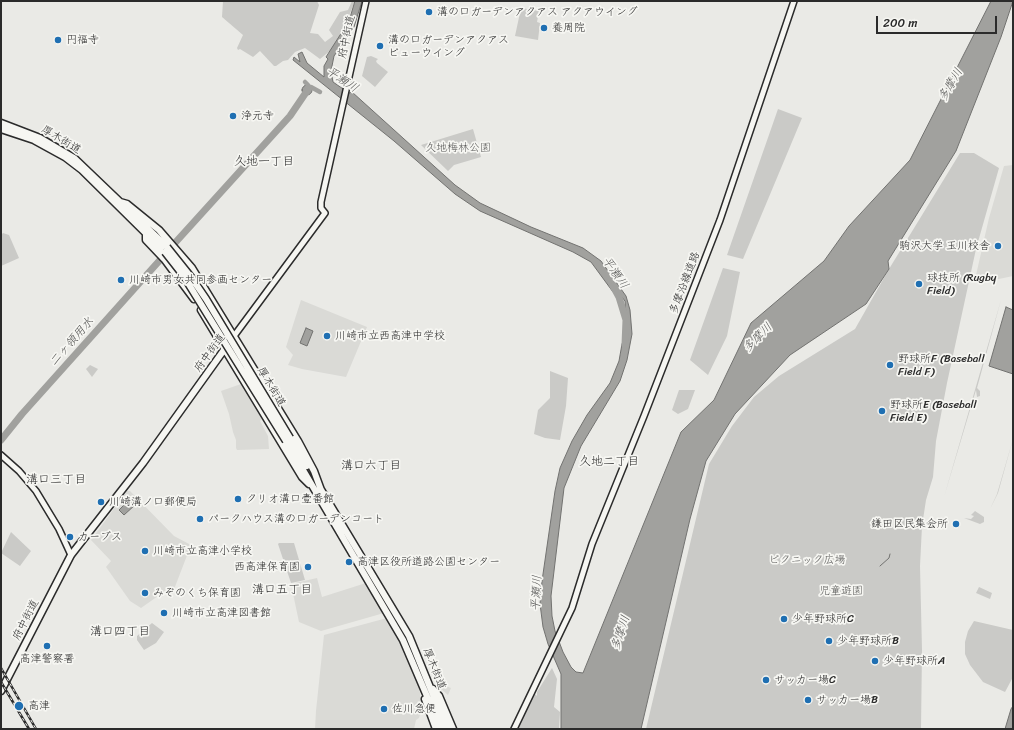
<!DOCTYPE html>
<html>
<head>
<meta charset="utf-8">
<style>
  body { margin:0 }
  #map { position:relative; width:1014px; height:730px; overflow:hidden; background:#eaeae6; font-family:Sriracha,sans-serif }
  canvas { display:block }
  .frame { position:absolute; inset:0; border:2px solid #2b2b2b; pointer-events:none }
  .scale { position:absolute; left:876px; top:16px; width:121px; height:18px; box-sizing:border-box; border:2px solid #2b2b2b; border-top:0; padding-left:5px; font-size:12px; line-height:14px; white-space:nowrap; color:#2b2b2b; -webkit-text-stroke:3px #f6f6f2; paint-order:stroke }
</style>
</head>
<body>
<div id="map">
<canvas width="1014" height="730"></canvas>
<div class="frame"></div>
<div class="scale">200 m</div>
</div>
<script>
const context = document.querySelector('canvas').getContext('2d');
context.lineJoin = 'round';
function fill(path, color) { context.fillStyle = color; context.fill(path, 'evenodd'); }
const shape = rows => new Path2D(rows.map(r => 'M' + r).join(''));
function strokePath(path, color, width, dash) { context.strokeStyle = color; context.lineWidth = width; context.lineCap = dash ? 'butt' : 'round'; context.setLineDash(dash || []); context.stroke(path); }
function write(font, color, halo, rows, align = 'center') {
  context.font = font + ' Sriracha,"Klee One",sans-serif'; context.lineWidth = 3.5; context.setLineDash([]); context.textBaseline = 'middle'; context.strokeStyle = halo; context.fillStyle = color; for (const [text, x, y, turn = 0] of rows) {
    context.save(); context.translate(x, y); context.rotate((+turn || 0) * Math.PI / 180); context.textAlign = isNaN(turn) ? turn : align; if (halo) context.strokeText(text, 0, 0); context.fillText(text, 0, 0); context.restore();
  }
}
const built = shape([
  [1013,165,1013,276,980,283,981,276,976,275,989,218,1004,166],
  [301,300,367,327,346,377,302,369,288,365,293,355,286,347],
  [241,384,262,419,260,421,268,436,269,449,237,450,236,448,236,440,233,432,229,414,221,391],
  [127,491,130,491,174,536,191,545,173,592,168,589,141,608,130,601,106,567,111,561,91,540],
  [317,578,322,597,366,583,384,613,321,631,299,622,291,584],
  [387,618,407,654,419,686,422,708,419,718,416,720,414,729,315,729,316,711,324,635],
  [441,684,451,688,448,695,440,688]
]);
const green = shape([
  [223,1,317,1,319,5,310,33,318,34,325,42,333,36,329,30,340,12,348,10,352,1,355,1,342,33,331,50,320,59,305,48,295,52,288,60,283,61,276,66,274,66,260,51,253,57,240,49,238,50,237,48,243,35,222,17],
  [521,8,539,11,537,22,540,23,538,40,515,36],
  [371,56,378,59,376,61,377,63,388,72,375,87,362,76,367,57],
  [778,109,802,118,743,259,727,255],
  [473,129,481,157,454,165,448,171,421,145],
  [960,153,974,153,999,168,976,249,947,383,936,441,933,477,926,500,922,526,920,566,922,650,921,729,646,729,709,464,732,426,754,397,779,376,855,329,889,269],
  [3,233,9,235,19,258,1,266,1,235],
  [723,268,740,272,727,336,708,375,690,360],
  [1001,300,977,388,980,391,980,396,977,397,976,390,944,497],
  [90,365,98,369,92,377,86,369],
  [550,371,568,378,566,406,560,440,545,438,534,434,538,410,550,398],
  [679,390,695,390,688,409,678,414,672,410],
  [1013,439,998,493,990,509,997,494],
  [975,511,984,517,984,522,980,524,964,518,971,519,974,516,971,515],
  [11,532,31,551,20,566,1,553],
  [279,543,294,543,305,580,291,583,278,544],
  [979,587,992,593,990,599,976,593],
  [974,621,1013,630,1013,677,1005,692,983,682,970,665,965,654,965,642,968,631],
  [152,623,164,632,156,643,144,650,137,640,137,636],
  [552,668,557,679,554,707,560,712,559,729,517,729,533,692,537,696,537,692]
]);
const water = shape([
  [355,1,362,1,354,27,334,56,331,71,333,82,349,93,352,92,455,185,480,203,531,227,583,248,601,261,626,296,630,310,632,334,627,360,620,381,581,446,564,488,551,596,552,616,555,631,563,652,571,667,576,672,583,673,681,432,714,400,751,323,824,261,849,226,910,160,991,1,1013,1,1001,37,956,151,888,261,889,269,866,304,790,355,735,414,706,461,690,519,641,729,561,729,561,674,548,644,543,627,540,604,542,581,555,491,560,468,572,441,587,415,610,383,619,361,622,344,627,332,625,301,621,296,613,292,591,262,573,252,480,211,455,194,394,141,293,60,294,57,300,62,298,54,302,52,307,63,324,77,324,66,328,59,326,57,349,21,355,1],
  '302 90a5 5 0 1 1 10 0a5 5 0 1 1-10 0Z',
  [1006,307,1013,310,1013,374,989,366,1006,307],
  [306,328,313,331,307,346,300,343,306,328],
  [130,499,135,505,124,515,119,510,130,499],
  [1013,706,1013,729,1005,729,1011,709,1013,706]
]);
const stream = shape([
  [880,566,889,558,890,554]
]);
const canal = shape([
  [305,82,308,85],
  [311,87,320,92]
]);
const river = shape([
  [174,244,290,116,309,88],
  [613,286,619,297,626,320,625,345],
  [1,440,22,414,160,260]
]);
const primary = shape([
  [234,336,325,213,321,208,321,202,366,1],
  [1,455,19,471,36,491,59,529,71,555],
  [514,729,572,608,592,544,644,416,720,220,794,1]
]);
const highway = shape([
  [1,123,40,138,74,158,167,247],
  [1,129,34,140,65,157,82,170,165,252],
  [120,202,127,204,159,230,192,268,298,441,314,471,321,490],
  [146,233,146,240,165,260,194,299],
  [201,310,302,477,309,484],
  [290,438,307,466],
  [286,441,403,640,441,729],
  [320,488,409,636,447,729],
  [433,689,439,696,453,729],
  [1,691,71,555,143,463,234,336],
  [425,699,436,729]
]);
const rail = shape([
  [1,668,36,729],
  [1,682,29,729]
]);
const highwayBridge = shape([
  [167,247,191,277,206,299,290,438],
  [165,252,183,275,286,441]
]);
const markers = [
  [429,12,4,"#1f6fb2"],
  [544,28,4,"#1f6fb2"],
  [58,40,4,"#1f6fb2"],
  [380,46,4,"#1f6fb2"],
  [233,116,4,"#1f6fb2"],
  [998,246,4,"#1f6fb2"],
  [121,280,4,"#1f6fb2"],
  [919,284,4,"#1f6fb2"],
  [327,336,4,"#1f6fb2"],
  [890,365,4,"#1f6fb2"],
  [882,411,4,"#1f6fb2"],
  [238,499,4,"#1f6fb2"],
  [101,502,4,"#1f6fb2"],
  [200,519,4,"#1f6fb2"],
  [956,524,4,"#1f6fb2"],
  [70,537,4,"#1f6fb2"],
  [145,551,4,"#1f6fb2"],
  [349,562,4,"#1f6fb2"],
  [308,567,4,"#1f6fb2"],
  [145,593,4,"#1f6fb2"],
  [164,613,4,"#1f6fb2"],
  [784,619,4,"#1f6fb2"],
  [829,641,4,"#1f6fb2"],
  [47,646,4,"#1f6fb2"],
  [875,661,4,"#1f6fb2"],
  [766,680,4,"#1f6fb2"],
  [808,700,4,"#1f6fb2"],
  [19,706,5,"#1f6fb2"],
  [384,709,4,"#1f6fb2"]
];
const poiNames = [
  ["溝の口ガーデンアクアス アクアウイング",437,12],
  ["養周院",552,28],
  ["円福寺",66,40],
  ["溝の口ガーデンアクアス",388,40],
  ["ビューウイング",388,53],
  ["浄元寺",241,116],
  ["駒沢大学 玉川校舎",990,246,"right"],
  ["球技所 (Rugby",927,278],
  ["Field)",927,291],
  ["川崎市男女共同参画センター",129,280],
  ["川崎市立西高津中学校",335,336],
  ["野球所F (Baseball",898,359],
  ["Field F)",898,372],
  ["野球所E (Baseball",890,405],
  ["Field E)",890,418],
  ["クリオ溝口壹番館",246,499],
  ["川崎溝ノ口郵便局",109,502],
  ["パークハウス溝の口ガーデンコート",208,519],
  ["鎌田区民集会所",948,524,"right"],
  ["カーブス",78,537],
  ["川崎市立高津小学校",153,551],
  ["高津区役所道路公園センター",357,562],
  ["西高津保育園",300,567,"right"],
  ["みぞのくち保育園",153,593],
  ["川崎市立高津図書館",172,613],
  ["少年野球所C",792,619],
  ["少年野球所B",837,641],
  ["高津警察署",47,659,"center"],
  ["少年野球所A",883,661],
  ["サッカー場C",774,680],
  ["サッカー場B",816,700],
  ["高津",28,706],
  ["佐川急便",392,709]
];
const streetNames = [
  ["府中街道",347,37,-78],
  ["厚木街道",61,140,31],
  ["多摩沿線道路",685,283,-69],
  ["府中街道",210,353,-54],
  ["厚木街道",271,387,59],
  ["府中街道",26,620,-63],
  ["厚木街道",434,669,68]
];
const parkNames = [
  ["久地梅林公園",458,148],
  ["ピクニック広場",807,560],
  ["児童遊園",841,591]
];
const waterNames = [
  ["平瀬川",342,80,34],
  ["多摩川",951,85,-60],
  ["平瀬川",615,273,55],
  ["多摩川",758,338,-45],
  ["二ヶ領用水",72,342,-49],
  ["平瀬川",537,593,-87],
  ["多摩川",621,633,-72]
];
const neighbourhoodNames = [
  ["久地一丁目",264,162],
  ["久地二丁目",609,462],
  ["溝口六丁目",371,466],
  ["溝口三丁目",56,480],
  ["溝口五丁目",282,590],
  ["溝口四丁目",120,632]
];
fill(built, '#dadad6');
fill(green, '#cacac7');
fill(water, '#a1a19e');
strokePath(water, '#727270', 1);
strokePath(stream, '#727270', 1);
strokePath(canal, '#a1a19e', 4.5);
strokePath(river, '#a1a19e', 7);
strokePath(primary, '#2b2b2b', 8);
strokePath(highway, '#2b2b2b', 9);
strokePath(primary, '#f6f6f2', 5);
strokePath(highway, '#f6f6f2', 6);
strokePath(rail, '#2b2b2b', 2.5);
strokePath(rail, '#f6f6f2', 1, [3]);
strokePath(highwayBridge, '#2b2b2b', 9, []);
strokePath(highwayBridge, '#f6f6f2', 6);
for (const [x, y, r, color] of markers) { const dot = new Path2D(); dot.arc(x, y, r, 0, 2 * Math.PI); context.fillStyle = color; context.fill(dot); strokePath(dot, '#f6f6f2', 1.5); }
write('11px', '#2b2b2b', '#f6f6f2', poiNames, 'left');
write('11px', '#2b2b2b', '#f6f6f2', streetNames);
write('11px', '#535352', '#f6f6f2', parkNames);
write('italic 12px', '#545453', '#f6f6f2', waterNames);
write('12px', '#2b2b2b', '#f6f6f2', neighbourhoodNames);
</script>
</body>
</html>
